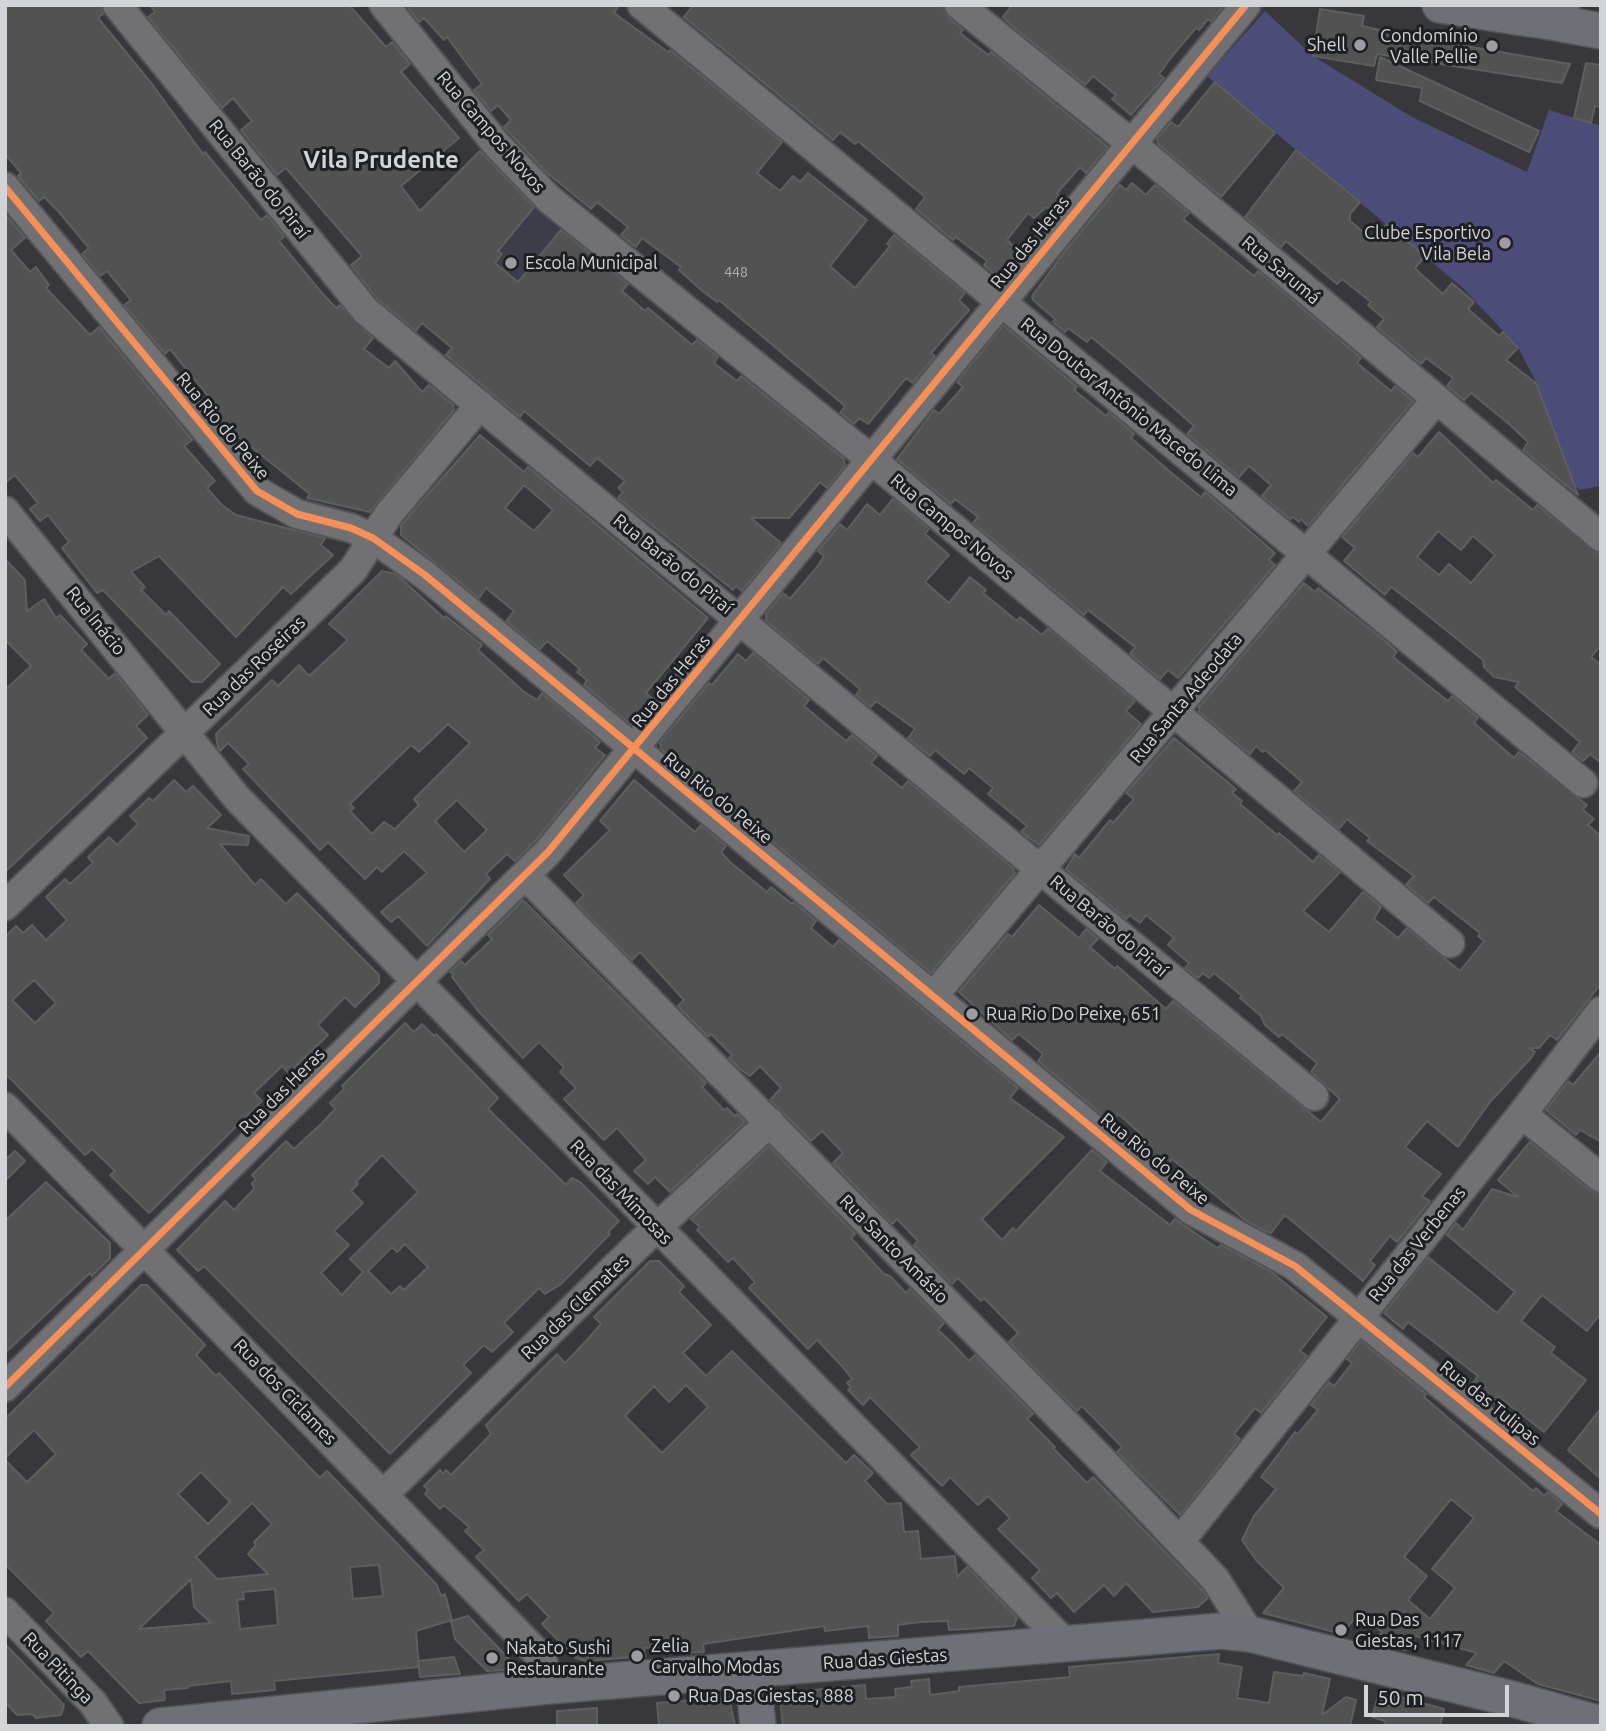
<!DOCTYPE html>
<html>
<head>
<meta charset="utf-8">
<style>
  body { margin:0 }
  #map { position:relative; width:1606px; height:1731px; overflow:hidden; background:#38383c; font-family:Ubuntu,sans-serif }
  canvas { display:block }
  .frame { position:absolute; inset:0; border:7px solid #d3d4d8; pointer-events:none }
  .scale { position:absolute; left:1364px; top:1685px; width:145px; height:32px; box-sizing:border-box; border:4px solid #d3d4d8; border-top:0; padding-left:9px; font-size:21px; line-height:24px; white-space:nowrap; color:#d3d4d8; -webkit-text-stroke:5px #1e1f22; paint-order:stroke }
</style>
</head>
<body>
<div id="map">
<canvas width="1606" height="1731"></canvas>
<div class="frame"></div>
<div class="scale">50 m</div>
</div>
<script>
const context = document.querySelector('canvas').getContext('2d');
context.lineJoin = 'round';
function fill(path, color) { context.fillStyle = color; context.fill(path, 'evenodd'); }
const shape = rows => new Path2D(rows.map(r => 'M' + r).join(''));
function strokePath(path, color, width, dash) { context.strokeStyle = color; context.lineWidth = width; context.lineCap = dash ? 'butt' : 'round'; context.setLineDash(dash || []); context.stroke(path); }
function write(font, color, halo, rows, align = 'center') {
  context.font = font + ' Ubuntu,sans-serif'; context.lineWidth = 6; context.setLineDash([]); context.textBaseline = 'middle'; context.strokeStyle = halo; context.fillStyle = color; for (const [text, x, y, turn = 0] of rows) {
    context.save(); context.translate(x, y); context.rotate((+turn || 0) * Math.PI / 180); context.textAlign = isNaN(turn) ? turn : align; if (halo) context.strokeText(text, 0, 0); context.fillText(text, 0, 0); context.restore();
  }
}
const built = shape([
  [499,168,573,228,518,298,419,216]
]);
const green = shape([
  [1265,11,1313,56,1412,117,1527,172,1549,110,1601,126,1601,486,1580,490,1574,485,1535,380,1518,347,1463,288,1207,76]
]);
const building = shape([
  [5,5,101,5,103,14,98,18,152,84,203,154,205,152,261,220,267,215,284,237,279,241,322,293,336,308,340,305,373,338,364,349,389,368,395,361,422,392,429,385,453,405,454,410,370,512,307,498,310,494,235,434,233,436,213,411,217,407,170,349,165,354,124,305,131,300,107,271,100,276,82,254,89,248,58,211,44,197,39,201,18,176,21,173,5,154,5,5],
  [150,5,349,5,386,47,392,42,410,64,401,72,459,138,401,186,420,211,480,151,534,207,498,251,502,254,495,263,518,282,561,230,628,284,622,291,645,311,648,308,692,345,697,340,718,357,714,363,737,381,741,376,844,459,845,466,827,488,820,482,789,518,751,518,781,543,742,591,736,586,733,590,618,498,623,492,618,488,625,481,597,458,590,466,524,411,520,417,446,355,452,348,422,323,416,331,378,300,351,265,362,256,286,168,277,175,241,130,252,121,233,98,222,108,148,17,155,12,150,5],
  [406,5,619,5,614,13,668,52,670,50,782,142,757,173,780,191,793,176,800,182,808,173,867,220,830,266,855,288,890,246,887,244,894,235,965,293,959,300,969,310,931,353,935,356,913,383,906,378,868,424,859,418,854,424,840,413,845,406,719,300,717,302,700,289,679,270,681,267,642,238,636,247,621,235,628,227,597,202,591,209,546,172,504,127,511,120,498,105,491,111,474,90,482,84,447,37,444,40,424,18,419,22,406,5],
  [694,5,942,5,948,17,963,30,960,33,988,55,991,52,1108,147,1086,173,1080,167,1057,193,1061,197,1050,210,1046,207,1034,218,1028,213,1007,240,1020,251,998,277,984,265,987,261,956,237,953,240,916,209,925,197,884,163,858,141,855,144,840,132,833,140,684,17,694,5],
  [1012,5,1224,5,1211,22,1208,19,1199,30,1196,28,1173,55,1159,74,1164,78,1131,115,1112,99,1116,95,1093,76,1085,85,1012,26,1003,17,1012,5],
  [1320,9,1364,16,1362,26,1406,36,1570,64,1562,83,1377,54,1374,66,1313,56,1320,9],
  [1380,57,1539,131,1529,152,1420,101,1422,88,1376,80,1380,57],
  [1586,63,1601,65,1601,107,1595,106,1591,123,1574,118,1586,63],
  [1215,82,1275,133,1221,197,1158,144,1157,139,1171,122,1178,127,1215,82],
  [1296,150,1360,202,1350,214,1350,221,1373,240,1387,224,1425,256,1415,268,1421,274,1443,294,1452,283,1474,302,1468,309,1499,336,1503,332,1518,348,1506,360,1536,383,1578,495,1523,450,1528,442,1509,424,1471,393,1464,400,1447,386,1453,378,1426,358,1421,364,1377,327,1384,319,1368,305,1371,302,1342,279,1337,284,1286,241,1281,247,1245,217,1296,150],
  [1132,183,1146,195,1155,185,1189,213,1183,219,1254,276,1258,271,1361,358,1357,363,1391,391,1395,386,1413,401,1308,526,1301,519,1299,522,1293,517,1290,519,1262,496,1271,485,1249,466,1239,477,1187,434,1194,426,1124,364,1091,337,1087,342,1068,328,1065,332,1053,322,1055,319,1033,300,1032,296,1065,251,1120,185,1126,190,1132,183],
  [5,214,25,238,11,250,30,272,36,267,49,285,46,288,90,335,99,327,109,339,192,440,184,446,215,481,207,488,222,505,236,515,325,538,321,545,333,555,291,594,283,587,236,637,159,556,131,572,145,587,141,590,166,615,169,611,220,664,202,682,192,682,103,590,97,593,62,548,69,542,48,515,40,521,30,509,38,503,15,475,5,483,5,214],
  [1003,325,1077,387,1074,390,1106,416,1109,412,1134,434,1131,438,1174,475,1201,497,1205,492,1275,553,1269,560,1275,565,1178,678,1168,670,1160,679,1130,654,1135,647,1088,610,1084,615,973,523,978,517,955,499,951,504,897,459,934,410,939,414,963,387,957,382,1003,325],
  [1439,432,1493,483,1496,480,1533,510,1537,505,1601,555,1601,645,1591,657,1601,665,1601,763,1590,754,1583,761,1572,752,1580,742,1515,687,1519,682,1494,677,1484,667,1483,660,1415,605,1391,587,1385,595,1344,561,1355,548,1342,537,1413,453,1418,457,1439,432],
  [1438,531,1461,550,1473,536,1495,555,1471,583,1449,564,1439,575,1417,557,1438,531],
  [480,435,524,472,528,467,708,618,646,693,653,699,631,725,584,685,587,680,577,672,580,669,547,641,540,649,506,621,514,611,486,588,479,598,401,535,401,525,480,435],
  [524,485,553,510,534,531,505,508,524,485],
  [893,499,929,529,925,534,949,555,925,582,949,603,970,577,986,590,983,593,1017,621,1020,617,1042,635,1048,628,1135,701,1126,711,1141,724,1039,845,1021,832,1027,826,988,794,993,788,969,768,964,774,935,750,930,756,908,738,915,729,876,701,871,707,856,695,860,689,823,658,818,664,766,621,766,614,783,593,790,599,817,567,824,556,818,551,840,524,847,530,867,504,880,515,893,499],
  [5,559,25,580,27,611,44,599,56,618,60,615,87,644,81,650,109,679,115,673,148,715,136,726,147,738,5,872,5,690,31,666,5,640,5,559],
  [382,571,396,574,444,618,446,616,482,645,478,650,523,691,537,700,542,693,600,742,595,748,605,755,538,838,515,861,507,854,486,874,490,879,427,946,398,916,391,922,381,912,427,873,404,851,382,872,377,867,365,879,328,842,320,850,243,769,249,764,228,743,220,751,218,748,216,734,272,680,278,686,299,665,309,676,348,640,329,624,382,571],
  [448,724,470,743,414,799,419,805,395,829,384,822,372,834,350,811,354,808,350,804,411,745,419,752,448,724],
  [457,800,487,830,464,852,435,821,457,800],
  [1304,583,1315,592,1318,588,1384,640,1397,652,1393,657,1425,683,1448,701,1452,696,1478,718,1474,723,1514,758,1519,752,1587,805,1583,810,1594,819,1588,825,1601,836,1601,984,1557,1040,1550,1035,1539,1048,1530,1048,1535,1052,1530,1059,1490,1102,1458,1147,1427,1121,1405,1147,1441,1174,1422,1196,1430,1201,1397,1242,1390,1236,1370,1261,1375,1265,1363,1281,1285,1215,1271,1233,1263,1230,1245,1220,1172,1159,1165,1167,1136,1143,1142,1135,1118,1114,1111,1122,1038,1061,1043,1054,1019,1034,1012,1040,959,992,1008,934,1012,937,1039,905,1079,938,1086,929,1098,939,1090,947,1115,969,1117,966,1166,1009,1173,1001,1321,1122,1340,1099,1311,1072,1317,1063,1282,1034,1279,1037,1265,1025,1261,1016,1240,998,1242,996,1214,973,1209,978,1203,973,1198,978,1185,968,1189,963,1168,945,1174,938,1146,915,1140,923,1130,915,1126,919,1066,869,1075,854,1079,858,1110,820,1113,823,1134,799,1126,793,1174,738,1236,789,1232,793,1242,801,1240,804,1277,835,1279,833,1313,862,1319,855,1340,872,1303,911,1329,932,1363,892,1381,907,1374,919,1398,938,1407,928,1460,971,1484,941,1478,936,1480,933,1434,897,1428,903,1406,885,1414,876,1367,841,1370,838,1347,819,1339,829,1294,791,1302,782,1265,750,1263,752,1256,746,1250,754,1199,712,1199,707,1304,583],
  [753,653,809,700,804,706,846,741,852,735,877,756,871,763,902,788,908,781,1013,868,1015,873,931,973,661,749,660,742,709,683,712,685,738,654,746,661,753,653],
  [174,780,186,792,193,786,221,815,207,828,249,836,248,845,220,844,255,885,261,879,286,904,297,893,379,975,379,983,355,1007,345,997,318,1025,328,1035,289,1073,282,1066,254,1093,262,1101,149,1213,110,1175,115,1171,92,1149,85,1155,5,1073,5,937,16,926,23,933,32,925,46,940,67,920,46,897,65,879,70,884,93,863,88,857,109,837,117,845,138,824,130,816,149,798,153,801,174,780],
  [34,980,56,1003,35,1023,12,1000,34,980],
  [634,780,695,832,701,825,726,846,721,852,730,862,767,892,771,887,792,904,794,902,816,921,811,928,833,947,839,940,1018,1088,1010,1098,1064,1137,982,1219,1002,1240,1013,1228,1016,1231,1092,1150,1107,1162,1100,1171,1170,1225,1175,1219,1217,1248,1221,1245,1270,1271,1327,1317,1300,1351,1307,1356,1261,1413,1255,1408,1234,1434,1240,1439,1180,1515,1117,1452,1122,1447,1082,1406,1077,1411,1009,1342,1018,1333,984,1298,981,1301,958,1278,952,1284,914,1245,918,1241,897,1219,892,1224,833,1163,843,1153,822,1131,811,1141,770,1100,781,1088,760,1066,750,1076,740,1069,729,1058,732,1055,711,1034,708,1037,678,1006,684,1000,640,952,632,960,576,903,584,895,564,875,610,830,600,821,634,780],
  [523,900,706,1083,702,1087,724,1110,727,1108,735,1116,737,1114,745,1122,670,1192,655,1177,648,1184,634,1171,646,1160,617,1128,604,1140,564,1099,576,1088,560,1072,564,1067,539,1042,523,1058,479,1012,452,977,454,975,450,972,461,961,465,965,492,939,488,935,523,900],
  [405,1023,414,1032,422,1024,434,1036,436,1034,498,1098,488,1109,566,1185,572,1178,580,1182,619,1221,608,1232,610,1234,561,1284,545,1294,539,1288,504,1323,513,1332,492,1352,484,1345,463,1365,471,1373,390,1454,204,1266,198,1271,177,1250,225,1201,234,1210,254,1189,252,1183,256,1180,252,1175,286,1141,294,1149,322,1123,335,1109,330,1103,344,1089,342,1086,405,1023],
  [382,1155,418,1192,350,1259,363,1272,342,1295,321,1273,349,1245,334,1231,363,1203,351,1191,358,1184,356,1182,382,1155],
  [405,1244,428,1267,404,1290,400,1286,391,1294,368,1271,392,1247,397,1252,405,1244],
  [1601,1052,1601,1142,1580,1130,1576,1135,1546,1110,1568,1081,1573,1085,1601,1052],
  [1530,1142,1591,1191,1601,1194,1601,1313,1587,1331,1542,1295,1521,1321,1555,1347,1551,1353,1586,1380,1544,1432,1499,1397,1494,1403,1471,1385,1478,1376,1408,1322,1403,1329,1384,1313,1428,1257,1497,1313,1515,1292,1447,1235,1456,1223,1463,1230,1492,1189,1518,1197,1498,1180,1530,1142],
  [769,1146,855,1234,851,1238,884,1274,890,1276,906,1293,910,1289,944,1323,938,1330,952,1343,969,1361,975,1355,1033,1414,1027,1419,1055,1447,1053,1448,1087,1483,1093,1477,1202,1590,1208,1598,1198,1607,1153,1612,1126,1583,1114,1596,1104,1585,1074,1612,1057,1593,1051,1598,1032,1578,1040,1570,998,1529,1010,1518,988,1496,978,1505,950,1477,942,1486,911,1455,920,1447,870,1397,863,1405,848,1390,851,1388,847,1383,852,1379,841,1365,817,1340,808,1349,749,1288,755,1282,733,1258,728,1262,697,1230,700,1227,691,1219,769,1146],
  [15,1151,25,1161,5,1181,5,1160,15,1151],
  [46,1182,110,1243,110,1258,92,1276,90,1273,5,1353,5,1221,46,1182],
  [650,1261,659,1261,684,1286,679,1292,711,1325,683,1353,706,1376,732,1351,846,1463,854,1455,873,1473,865,1481,887,1504,901,1503,904,1532,918,1531,921,1559,955,1556,957,1577,967,1567,1017,1618,1014,1626,949,1630,948,1621,920,1622,898,1625,898,1636,869,1638,868,1626,825,1631,824,1626,703,1644,704,1652,686,1653,685,1646,644,1648,645,1656,586,1661,576,1658,542,1624,549,1617,527,1594,519,1601,476,1557,484,1550,465,1531,469,1527,444,1505,440,1509,425,1494,428,1490,424,1486,440,1470,443,1474,446,1470,451,1475,491,1434,486,1425,557,1354,565,1363,585,1342,601,1324,594,1317,650,1261],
  [686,1385,708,1407,662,1453,625,1416,654,1386,669,1402,686,1385],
  [141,1285,147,1285,205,1345,196,1355,216,1376,219,1373,320,1478,327,1471,437,1585,441,1596,445,1594,452,1620,416,1631,419,1667,274,1681,275,1690,232,1694,231,1681,188,1686,188,1688,164,1690,165,1700,139,1703,88,1651,81,1657,46,1621,54,1613,5,1564,5,1460,27,1482,56,1454,34,1430,5,1458,5,1419,141,1285],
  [201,1472,230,1502,208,1524,178,1494,201,1472],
  [252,1503,272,1524,254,1542,256,1545,248,1554,268,1574,217,1579,196,1557,252,1503],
  [379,1565,383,1596,353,1599,350,1567,379,1565],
  [191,1579,194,1607,211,1623,139,1629,191,1579],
  [275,1589,278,1625,240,1629,237,1600,244,1599,243,1592,275,1589],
  [1361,1341,1426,1394,1424,1397,1533,1491,1536,1488,1544,1496,1548,1492,1562,1504,1556,1511,1601,1545,1601,1701,1538,1684,1504,1661,1494,1673,1466,1665,1477,1653,1416,1636,1405,1650,1374,1642,1382,1632,1359,1613,1342,1634,1263,1613,1284,1588,1256,1560,1242,1540,1254,1516,1276,1489,1261,1477,1295,1432,1298,1434,1318,1410,1311,1405,1329,1382,1334,1386,1352,1363,1347,1359,1361,1341],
  [1451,1499,1474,1518,1432,1569,1455,1588,1430,1619,1408,1600,1427,1576,1404,1557,1451,1499],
  [1601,1408,1601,1479,1568,1450,1601,1408],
  [468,1616,513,1663,506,1670,487,1671,455,1639,451,1621,468,1616],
  [5,1644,64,1705,61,1715,36,1718,32,1714,17,1715,5,1702,5,1644],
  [1219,1654,1218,1663,1242,1667,1237,1698,1269,1703,1274,1672,1303,1676,1304,1673,1330,1679,1322,1715,1346,1697,1356,1700,1350,1726,783,1726,780,1699,784,1693,865,1685,866,1699,896,1697,895,1689,912,1687,911,1681,929,1679,930,1695,959,1691,959,1687,1070,1677,1069,1667,1219,1654],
  [454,1657,460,1674,420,1677,418,1661,454,1657],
  [1389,1694,1444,1709,1440,1726,1384,1726,1385,1721,1372,1717,1378,1696,1387,1698,1389,1694],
  [729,1697,735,1726,659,1726,657,1703,729,1697],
  [597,1708,597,1725,557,1726,557,1711,597,1708]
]);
const minor = shape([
  [117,5,366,311,1314,1096],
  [384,5,497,145,549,199,872,460,1450,943],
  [642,5,1583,783],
  [959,5,1131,143,1601,537],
  [5,187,257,491,297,514,351,528,373,538,425,575,1191,1210,1295,1266,1601,1514],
  [5,511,237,798,1066,1644],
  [525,875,1102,1460,1215,1579,1250,1634],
  [5,906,353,570,388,515,480,405],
  [934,995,1436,400],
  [5,1107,542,1658,549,1686],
  [1522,1114,1601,1178],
  [5,1387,548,852,1246,5],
  [384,1494,635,1248,770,1122],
  [1180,1541,1522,1114,1601,1011],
  [5,1612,93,1703,109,1726]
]);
const major = shape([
  [1440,5,1530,19],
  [1518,5,1530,19,1545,21,1555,14,1562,5],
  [1545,21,1601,31],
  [752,1669,758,1726],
  [160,1726,549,1686,1221,1631,1250,1634,1516,1700,1601,1724]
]);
const cycleway = shape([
  [5,187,257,491,297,514,351,528,373,538,425,575,1191,1210,1295,1266,1601,1514],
  [5,1387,548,852,1246,5]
]);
const markers = [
  [1360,45,7,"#9d9da1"],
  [1492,46,7,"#9d9da1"],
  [1505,243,7,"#9d9da1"],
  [511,263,7,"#9d9da1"],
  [972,1014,7,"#9d9da1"],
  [1341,1630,7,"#9d9da1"],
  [637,1656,7,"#9d9da1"],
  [492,1658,7,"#9d9da1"],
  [674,1696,7,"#9d9da1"]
];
const numberNames = [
  ["448",736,272]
];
const poiNames = [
  ["Condomínio",1478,36,"right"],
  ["Valle Pellie",1478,57,"right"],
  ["Shell",1346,45,"right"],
  ["Clube Esportivo",1491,233,"right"],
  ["Vila Bela",1491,254,"right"],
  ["Escola Municipal",525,263],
  ["Rua Rio Do Peixe, 651",986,1014],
  ["Rua Das",1355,1620],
  ["Giestas, 1117",1355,1641],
  ["Zelia",651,1646],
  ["Carvalho Modas",651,1667],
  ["Nakato Sushi",506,1648],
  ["Restaurante",506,1669],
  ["Rua Das Giestas, 888",688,1696]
];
const streetNames = [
  ["Rua Campos Novos",491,132,49],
  ["Rua Barão do Piraí",259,179,51],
  ["Rua das Heras",1030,242,-51],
  ["Rua Sarumá",1281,270,40],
  ["Rua Doutor Antônio Macedo Lima",1129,407,39],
  ["Rua Rio do Peixe",223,426,50],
  ["Rua Campos Novos",952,527,40],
  ["Rua Barão do Piraí",673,564,39],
  ["Rua Inácio",96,621,51],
  ["Rua das Roseiras",254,666,-44],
  ["Rua das Heras",671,681,-51],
  ["Rua Santa Adeodata",1186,698,-50],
  ["Rua Rio do Peixe",718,798,39],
  ["Rua Barão do Piraí",1109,926,40],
  ["Rua das Heras",282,1091,-45],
  ["Rua Rio do Peixe",1155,1159,39],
  ["Rua das Mimosas",621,1192,46],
  ["Rua das Verbenas",1417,1244,-51],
  ["Rua Santo Amásio",894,1249,45],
  ["Rua das Clemates",575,1307,-44],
  ["Rua dos Ciclames",285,1392,46],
  ["Rua das Tulipas",1490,1403,39],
  ["Rua das Giestas",885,1659,-4],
  ["Rua Pitinga",58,1668,46]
];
const districtNames = [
  ["Vila Prudente",381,160]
];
fill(built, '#3c3d49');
fill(green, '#4b4c77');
fill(building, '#525253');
strokePath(building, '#5d5e5e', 2);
strokePath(minor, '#535457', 32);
strokePath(major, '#535457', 38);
strokePath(minor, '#717174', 28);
strokePath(major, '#6f6f77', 35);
strokePath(cycleway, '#f78f57', 7);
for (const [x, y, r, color] of markers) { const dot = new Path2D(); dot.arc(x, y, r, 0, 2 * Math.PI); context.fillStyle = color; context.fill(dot); strokePath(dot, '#1e1f22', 2.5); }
write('14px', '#b3b4b7', null, numberNames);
write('18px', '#d3d4d8', '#1e1f22', poiNames, 'left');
write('18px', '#d3d4d8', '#1e1f22', streetNames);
write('bold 24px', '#d3d4d8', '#1e1f22', districtNames);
</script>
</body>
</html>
